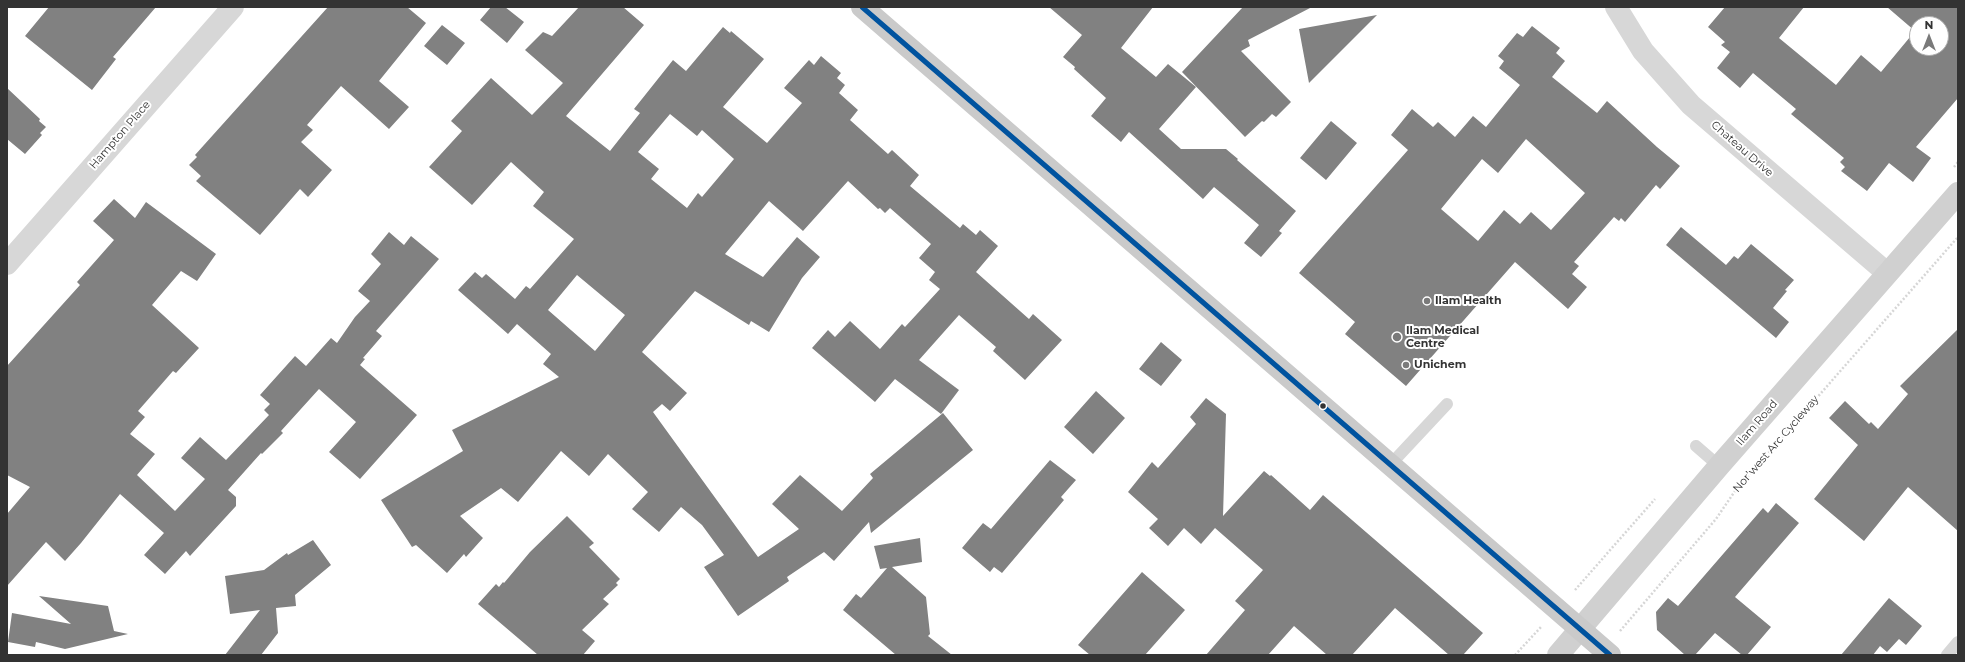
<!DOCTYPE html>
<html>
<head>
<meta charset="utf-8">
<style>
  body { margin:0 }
  #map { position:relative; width:1965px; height:662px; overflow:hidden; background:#fff; font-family:Montserrat,sans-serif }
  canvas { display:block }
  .frame { position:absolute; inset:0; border:8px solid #333; pointer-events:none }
  .north { position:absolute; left:1909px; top:16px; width:40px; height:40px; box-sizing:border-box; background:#fff; border:1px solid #adadad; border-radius:50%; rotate:0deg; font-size:11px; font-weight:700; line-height:16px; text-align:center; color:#333 }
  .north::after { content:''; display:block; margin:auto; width:14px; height:18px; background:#7a7a7a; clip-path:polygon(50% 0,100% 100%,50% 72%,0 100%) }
</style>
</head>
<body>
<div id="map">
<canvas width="1965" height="662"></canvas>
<div class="frame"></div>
<div class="north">N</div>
</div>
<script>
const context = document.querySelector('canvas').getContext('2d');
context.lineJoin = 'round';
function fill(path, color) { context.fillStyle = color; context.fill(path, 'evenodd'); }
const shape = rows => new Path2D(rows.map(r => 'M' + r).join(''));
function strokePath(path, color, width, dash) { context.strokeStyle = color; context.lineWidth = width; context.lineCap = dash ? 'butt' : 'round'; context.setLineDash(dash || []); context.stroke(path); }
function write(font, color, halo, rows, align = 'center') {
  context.font = font + ' Montserrat,sans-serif'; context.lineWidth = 4; context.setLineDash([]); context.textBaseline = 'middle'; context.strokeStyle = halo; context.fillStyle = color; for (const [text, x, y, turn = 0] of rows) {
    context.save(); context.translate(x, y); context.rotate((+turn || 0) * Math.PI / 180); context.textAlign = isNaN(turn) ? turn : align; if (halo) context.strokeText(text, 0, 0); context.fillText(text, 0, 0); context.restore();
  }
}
const building = shape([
  [49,7,156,7,113,57,116,59,92,90,25,36],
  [328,7,407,7,426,23,379,81,409,107,389,129,341,86,307,125,313,130,301,142,332,170,308,197,300,189,260,235,196,181,201,176,189,165,197,157,195,155],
  [491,7,505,7,524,22,507,43,480,20],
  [579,7,623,7,644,25,566,116,610,151,640,113,634,109,673,60,686,71,723,27,730,33,731,31,764,59,723,107,767,143,802,103,784,88,809,60,814,65,821,56,841,73,837,78,845,85,839,93,858,110,850,120,888,154,892,150,919,175,910,186,960,228,963,224,976,235,980,230,998,246,976,272,1029,319,1033,314,1062,340,1025,380,993,351,996,347,959,315,919,360,959,390,941,414,895,379,875,402,812,348,828,330,835,337,850,321,880,349,902,324,905,327,940,289,929,280,935,272,919,258,931,244,890,208,885,213,880,208,878,209,848,181,803,231,769,201,725,254,763,277,797,237,820,257,802,278,769,332,751,321,749,325,695,291,642,352,687,393,670,411,662,404,653,412,758,557,799,529,772,504,800,475,842,511,873,478,870,474,943,413,973,450,871,533,869,522,834,561,824,552,787,577,789,581,738,616,704,567,724,555,702,525,681,507,659,532,632,509,648,492,608,454,589,476,561,451,518,502,501,488,460,516,483,538,466,557,464,554,447,573,416,545,412,547,381,500,463,451,452,430,559,377,543,364,551,354,517,324,508,334,458,290,475,272,482,278,486,274,515,299,526,286,530,289,574,239,533,206,544,192,511,162,472,205,429,167,462,131,451,121,491,78,532,115,563,83,525,50,543,32,552,36],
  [670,114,697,136,702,130,734,159,702,197,698,193,687,208,651,179,659,169,638,152],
  [577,275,625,315,595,351,548,310],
  [1049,7,1153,7,1121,48,1156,77,1168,64,1196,87,1159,129,1181,149,1226,149,1238,159,1237,160,1296,211,1279,231,1282,233,1261,257,1244,243,1259,225,1214,187,1203,199,1129,132,1121,142,1091,116,1106,98,1074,69,1075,67,1063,57,1082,35],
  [1243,7,1312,7,1248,40,1250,46,1241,51,1291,102,1276,117,1272,114,1264,122,1262,121,1245,137,1182,72],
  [1725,7,1804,7,1779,38,1836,85,1861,55,1881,72,1915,31,1887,7,1958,7,1958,98,1916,147,1931,158,1913,182,1889,163,1867,191,1841,171,1845,167,1840,162,1844,158,1791,114,1796,109,1753,73,1740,88,1717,68,1730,52,1721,45,1725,42,1708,27],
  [1917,24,1941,24,1941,48,1917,48],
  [1377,15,1309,83,1299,29],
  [442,25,465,43,447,65,424,46],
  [1532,26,1560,48,1556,53,1565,61,1552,77,1597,113,1607,101,1657,147,1680,166,1660,189,1656,185,1625,222,1621,218,1619,221,1614,217,1574,262,1579,266,1572,274,1587,287,1568,309,1515,262,1406,386,1345,334,1355,322,1299,273,1408,150,1391,135,1412,109,1433,127,1438,122,1455,137,1473,116,1486,127,1520,85,1499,68,1504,61,1498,56,1517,33,1523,37],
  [1526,139,1585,193,1551,230,1531,212,1520,224,1504,210,1478,241,1441,209,1482,159,1498,173],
  [7,88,40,119,39,121,46,127,40,133,42,135,25,154,7,139],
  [1331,121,1357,143,1326,180,1300,158],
  [114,199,135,218,146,202,216,254,197,281,181,271,152,305,199,348,176,373,173,371,138,411,145,417,130,434,155,454,137,475,175,511,205,479,181,458,200,437,226,460,269,415,264,410,270,404,260,395,295,356,306,366,331,338,337,343,355,317,370,301,358,291,381,264,371,254,389,232,404,245,411,236,439,259,376,331,382,336,363,358,365,359,360,365,417,415,360,479,329,452,356,422,319,389,281,431,283,433,262,454,261,453,228,490,236,497,236,506,190,556,186,551,165,574,144,555,164,533,120,494,81,543,65,561,46,542,7,586,7,514,30,487,7,475,7,366,80,285,77,282,114,240,93,221],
  [1681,227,1726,265,1734,256,1738,259,1751,244,1794,280,1785,290,1787,291,1773,308,1789,322,1776,338,1666,245],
  [1958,329,1958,531,1908,487,1864,541,1814,499,1858,445,1829,418,1845,401,1869,424,1871,422,1878,429,1908,394,1900,386],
  [1161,342,1182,360,1161,386,1139,369],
  [1096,391,1125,418,1093,454,1064,427],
  [1206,398,1226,414,1223,516,1264,471,1270,476,1271,475,1310,510,1323,495,1483,633,1463,655,1449,655,1395,608,1352,655,1327,655,1294,626,1268,655,1206,655,1245,610,1235,601,1263,570,1215,528,1201,544,1184,528,1168,546,1149,528,1158,519,1128,492,1152,462,1158,468,1196,424,1190,417],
  [1050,460,1076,480,1061,497,1064,500,1002,573,994,567,990,572,962,548,983,523,991,529],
  [1776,503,1799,523,1735,597,1771,627,1747,655,1742,655,1715,633,1695,655,1685,655,1657,630,1656,612,1668,598,1678,606,1763,508,1768,513],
  [567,516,594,543,589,547,620,579,616,583,618,585,603,599,609,604,582,630,595,641,583,655,538,655,478,604,496,584,499,587,503,582,504,583,530,552],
  [920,538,922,562,892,567,926,597,930,634,928,636,952,655,896,655,843,610,856,594,861,598,887,568,880,569,874,546],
  [313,540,331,565,295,595,296,606,276,608,278,633,261,655,225,655,260,610,230,614,225,576,264,570,287,553,288,555],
  [1142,572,1185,610,1145,655,1090,655,1078,645],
  [39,596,108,606,114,631,128,634,65,649,36,642,35,647,8,642,12,613,71,624],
  [1889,598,1922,626,1906,645,1899,639,1887,652,1880,646,1873,655,1841,655]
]);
const path = shape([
  [1954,167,1958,162],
  [1575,590,1655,499],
  [1620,631,1716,519,1735,491,1958,237],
  [1515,655,1541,627]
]);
const lane = shape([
  [1696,446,1719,466],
  [1390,465,1447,404],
  [1947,655,1958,642]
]);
const street = shape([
  [1616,7,1643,51,1691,105,1887,273],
  [7,264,233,7]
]);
const secondary = shape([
  [1558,655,1719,466,1958,193]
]);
const primary = shape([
  [862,7,1610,655]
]);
const bus1 = shape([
  [862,7,1610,655]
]);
const markers = [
  [1427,301,4,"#7a7a7a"],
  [1397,337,5,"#7a7a7a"],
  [1406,365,4,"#7a7a7a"],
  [1323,406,3.5,"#333"]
];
const streetNames = [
  ["Hampton Place",120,135,-49],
  ["Chateau Drive",1742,149,41],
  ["Ilam Road",1757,423,-49],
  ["Nor’west Arc Cycleway",1776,444,-49]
];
const poiNames = [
  ["Ilam Health",1435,301],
  ["Ilam Medical",1406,331],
  ["Centre",1406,344],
  ["Unichem",1414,365]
];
fill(building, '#818181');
strokePath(path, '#d6d6d6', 2.5, [2, 2]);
strokePath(lane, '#d7d7d7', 12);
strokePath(street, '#d7d7d7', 22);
strokePath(secondary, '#d0d0d0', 22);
strokePath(primary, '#cacaca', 22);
strokePath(bus1, '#00539f', 5);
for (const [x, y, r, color] of markers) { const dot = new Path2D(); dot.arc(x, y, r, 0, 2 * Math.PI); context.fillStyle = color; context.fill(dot); strokePath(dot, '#fff', 1.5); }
write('11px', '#333', '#fff', streetNames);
write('bold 11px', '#333', '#fff', poiNames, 'left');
</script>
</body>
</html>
